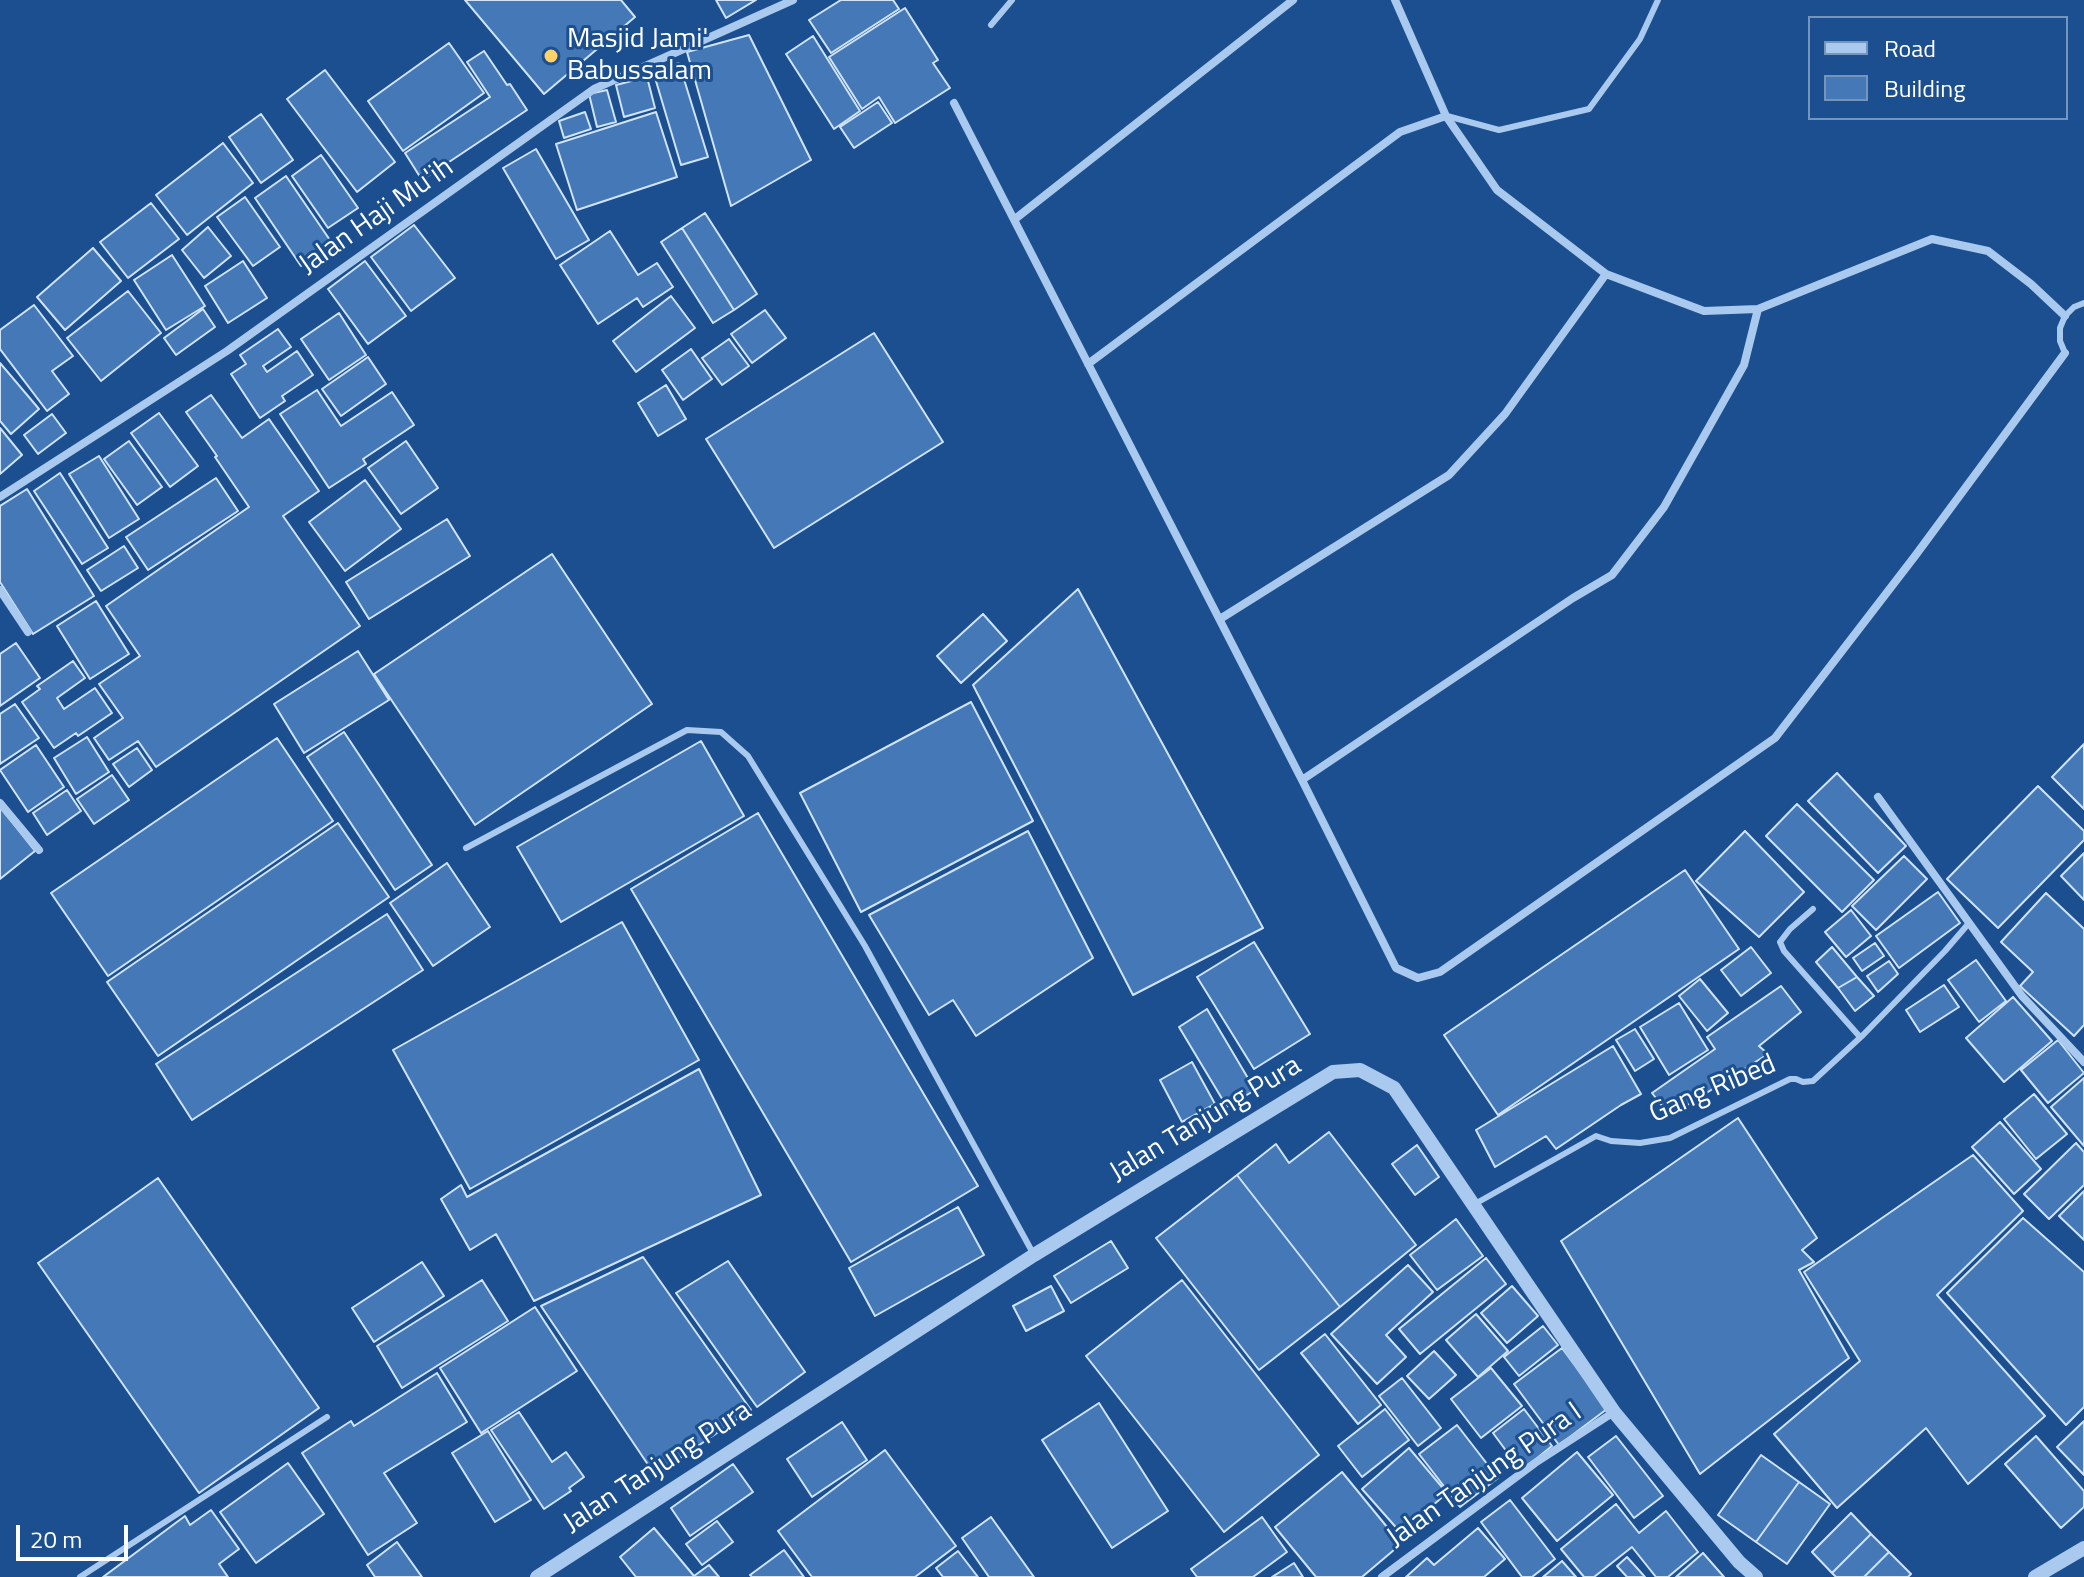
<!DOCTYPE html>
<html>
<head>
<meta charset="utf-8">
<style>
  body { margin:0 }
  #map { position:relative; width:2084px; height:1577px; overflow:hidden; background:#1b4f8f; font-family:"Titillium Web",sans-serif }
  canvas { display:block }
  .legend { position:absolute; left:1808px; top:16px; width:260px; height:104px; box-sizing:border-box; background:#1b4f8f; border:2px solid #7695bc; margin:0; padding:10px 14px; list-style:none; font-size:24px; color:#fff }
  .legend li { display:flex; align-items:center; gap:16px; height:40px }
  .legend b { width:40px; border:2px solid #7695bc }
  .scale { position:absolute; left:16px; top:1525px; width:112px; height:36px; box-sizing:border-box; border:4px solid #fff; border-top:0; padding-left:10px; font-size:24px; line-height:28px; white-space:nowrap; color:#fff; -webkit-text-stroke:6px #1b4f8f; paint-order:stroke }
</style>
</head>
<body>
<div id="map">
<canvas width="2084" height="1577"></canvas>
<ul class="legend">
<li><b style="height:10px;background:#a9c9ee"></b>Road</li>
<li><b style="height:22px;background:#4478b7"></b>Building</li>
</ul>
<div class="scale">20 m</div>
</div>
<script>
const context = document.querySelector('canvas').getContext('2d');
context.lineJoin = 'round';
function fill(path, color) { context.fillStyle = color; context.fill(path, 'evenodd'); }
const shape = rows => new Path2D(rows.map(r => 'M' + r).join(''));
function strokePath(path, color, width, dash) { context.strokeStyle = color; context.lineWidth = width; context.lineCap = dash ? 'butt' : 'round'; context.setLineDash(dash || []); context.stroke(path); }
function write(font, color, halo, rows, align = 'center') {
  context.font = font + ' "Titillium Web",sans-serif'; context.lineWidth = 6; context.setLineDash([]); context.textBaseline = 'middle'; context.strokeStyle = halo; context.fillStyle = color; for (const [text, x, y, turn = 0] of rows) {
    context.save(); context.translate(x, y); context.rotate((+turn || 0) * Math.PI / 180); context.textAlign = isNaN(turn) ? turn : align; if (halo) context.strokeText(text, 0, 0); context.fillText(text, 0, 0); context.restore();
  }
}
const building = shape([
  [465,0,621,0,635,17,544,94,465,0],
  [716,0,756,0,726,18,716,0],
  [841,0,893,0,899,9,831,53,809,20,841,0],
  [905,8,938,60,933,63,950,88,895,123,879,97,862,109,829,57,905,8],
  [749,35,811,160,731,206,687,52,749,35],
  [813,36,860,111,834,129,786,54,813,36],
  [449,43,484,93,403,151,368,101,449,43],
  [484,51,507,85,510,84,527,110,422,180,405,153,490,97,467,62,484,51],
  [679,63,708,157,681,165,653,71,679,63],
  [325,70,395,162,357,192,287,99,325,70],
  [647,77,655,108,624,117,616,85,647,77],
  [607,90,616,122,597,127,589,94,607,90],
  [878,102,892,123,854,148,840,127,878,102],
  [585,112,591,129,564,138,559,121,585,112],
  [656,112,677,177,577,210,556,144,656,112],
  [261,114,293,160,261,183,229,137,261,114],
  [223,143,253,183,187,235,156,195,223,143],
  [536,149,589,240,556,259,503,168,536,149],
  [321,155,358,208,328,228,292,176,321,155],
  [286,176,332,243,301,266,255,198,286,176],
  [245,197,280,247,253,266,217,217,245,197],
  [151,203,179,239,128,278,100,242,151,203],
  [705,213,757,294,734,310,682,228,705,213],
  [414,225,455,278,411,311,371,257,414,225],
  [208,227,231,256,204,278,182,250,208,227],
  [682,228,734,310,713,323,661,242,682,228],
  [610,231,638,275,657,263,673,287,643,307,637,298,598,324,560,265,610,231],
  [93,248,121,281,65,330,37,297,93,248],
  [172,255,205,306,166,330,134,280,172,255],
  [243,261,267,298,228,323,205,286,243,261],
  [365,261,406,316,368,344,328,289,365,261],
  [128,291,161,333,101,381,67,338,128,291],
  [671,296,695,328,636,372,613,341,671,296],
  [34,305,73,356,52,371,69,394,47,411,0,349,0,330,34,305],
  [203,309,215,327,176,355,164,338,203,309],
  [765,310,786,338,752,363,731,334,765,310],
  [339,313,366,355,329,380,301,339,339,313],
  [278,329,291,347,263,366,267,372,297,351,313,375,282,396,285,401,260,418,231,374,246,364,240,355,278,329],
  [874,333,943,442,774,548,706,439,874,333],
  [729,339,749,366,722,385,702,358,729,339],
  [691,349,712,379,683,400,662,370,691,349],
  [368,357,386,384,341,416,322,389,368,357],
  [0,363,39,409,11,434,0,421,0,363],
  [666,385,686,419,658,436,638,403,666,385],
  [317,390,341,426,392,392,414,425,363,459,366,464,329,488,280,414,317,390],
  [211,395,242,438,269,419,319,491,283,516,360,626,156,767,138,741,109,760,94,738,123,718,99,684,140,656,106,606,249,507,215,457,217,456,186,412,211,395],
  [159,413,198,466,170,487,131,433,159,413],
  [52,414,66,433,38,454,24,435,52,414],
  [0,428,22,455,0,474,0,428],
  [129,441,162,487,137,505,104,459,129,441],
  [406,441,438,488,401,514,368,468,406,441],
  [99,456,139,519,109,538,69,474,99,456],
  [60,473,108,548,82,564,34,491,60,473],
  [216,478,238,511,148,570,126,537,216,478],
  [365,480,401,529,345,571,309,522,365,480],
  [27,489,94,596,33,634,0,582,0,506,27,489],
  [447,519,470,556,369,619,346,582,447,519],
  [124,546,138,568,101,591,87,570,124,546],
  [552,554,652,704,475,825,374,674,552,554],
  [1078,589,1263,928,1133,995,973,685,1078,589],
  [96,601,129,654,90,679,57,626,96,601],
  [983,614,1007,641,961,683,937,656,983,614],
  [16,643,40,678,0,706,0,654,16,643],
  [358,651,389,700,304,753,274,704,358,651],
  [73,661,85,678,57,698,64,709,95,688,112,713,78,736,76,733,54,748,22,702,40,689,37,686,73,661],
  [971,702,1033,821,861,912,800,793,971,702],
  [15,704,39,738,0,764,0,714,15,704],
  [344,732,432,865,395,890,307,757,344,732],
  [87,737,109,772,76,794,54,758,87,737],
  [277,738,333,821,108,976,51,893,277,738],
  [701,741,744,816,561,922,517,847,701,741],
  [2084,744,2084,809,2052,777,2084,744],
  [36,745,64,787,28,812,0,770,36,745],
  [137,748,152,770,129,787,113,764,137,748],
  [1837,773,1906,846,1878,873,1808,801,1837,773],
  [112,775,129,800,94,824,77,799,112,775],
  [2038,786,2084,831,2084,840,1998,928,1947,879,2038,786],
  [67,790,81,811,47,835,33,813,67,790],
  [1797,804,1874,880,1842,912,1766,836,1797,804],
  [0,807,35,851,0,879,0,807],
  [758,813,978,1186,851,1262,631,889,758,813],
  [338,823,389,897,158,1056,107,982,338,823],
  [1028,831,1093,958,976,1036,953,1000,929,1015,869,915,1028,831],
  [1745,831,1804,892,1759,937,1696,881,1745,831],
  [2084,853,2084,900,2061,876,2084,853],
  [1904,856,1927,879,1876,930,1852,906,1904,856],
  [447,863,490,927,433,966,390,903,447,863],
  [1685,870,1739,949,1498,1115,1444,1035,1685,870],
  [1938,892,1960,923,1899,968,1876,936,1938,892],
  [2046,893,2084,929,2084,1025,2074,1036,2020,986,2033,972,2001,942,2046,893],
  [1851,910,1871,936,1846,957,1825,932,1851,910],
  [387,914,423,970,192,1120,156,1064,387,914],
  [622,922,699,1060,470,1189,393,1050,622,922],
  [1254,942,1310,1034,1254,1069,1197,977,1254,942],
  [1875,943,1884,956,1862,971,1853,958,1875,943],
  [1751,947,1771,973,1741,996,1721,970,1751,947],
  [1832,947,1857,977,1838,988,1816,962,1832,947],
  [1976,960,2006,1001,1979,1022,1948,980,1976,960],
  [1889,961,1898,974,1878,992,1867,976,1889,961],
  [1857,977,1874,996,1855,1011,1838,988,1857,977],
  [1700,979,1728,1013,1707,1031,1679,996,1700,979],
  [1944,985,1959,1007,1920,1032,1906,1010,1944,985],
  [1781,986,1801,1012,1759,1046,1768,1054,1670,1116,1652,1093,1715,1049,1707,1037,1781,986],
  [2013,997,2052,1041,2004,1082,1966,1038,2013,997],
  [1679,1003,1708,1050,1669,1075,1640,1027,1679,1003],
  [1207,1009,1255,1090,1227,1107,1179,1027,1207,1009],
  [1635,1029,1654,1059,1635,1071,1616,1040,1635,1029],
  [2058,1040,2084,1073,2048,1103,2021,1070,2058,1040],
  [1613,1046,1641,1094,1621,1105,1556,1149,1546,1136,1495,1167,1476,1130,1613,1046],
  [1192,1062,1215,1104,1182,1122,1160,1080,1192,1062],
  [699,1069,761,1195,534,1301,496,1234,470,1250,441,1199,461,1185,467,1197,699,1069],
  [2084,1078,2084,1146,2051,1107,2084,1078],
  [2034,1094,2067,1134,2036,1159,2004,1119,2034,1094],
  [1738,1118,1817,1238,1802,1250,1814,1262,1799,1270,1849,1358,1700,1474,1561,1241,1738,1118],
  [2000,1122,2041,1169,2014,1194,1972,1147,2000,1122],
  [1329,1132,1416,1245,1340,1307,1237,1175,1276,1144,1289,1163,1329,1132],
  [2076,1143,2084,1152,2084,1185,2049,1219,2024,1194,2076,1143],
  [1417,1145,1439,1177,1415,1195,1392,1164,1417,1145],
  [1973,1155,2023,1211,1937,1295,2045,1416,1968,1484,1926,1428,1837,1508,1774,1434,1860,1361,1804,1272,1973,1155],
  [1237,1175,1340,1307,1259,1370,1156,1238,1237,1175],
  [158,1178,319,1408,199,1493,38,1263,158,1178],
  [2084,1191,2084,1240,2059,1216,2084,1191],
  [958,1207,984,1255,875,1316,849,1268,958,1207],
  [2023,1218,2084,1272,2084,1407,2066,1425,1947,1293,2023,1218],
  [1456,1219,1483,1256,1437,1290,1410,1255,1456,1219],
  [1111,1241,1128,1268,1071,1303,1054,1276,1111,1241],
  [643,1257,751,1410,655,1475,541,1306,643,1257],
  [1486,1258,1506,1284,1420,1354,1399,1329,1486,1258],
  [728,1261,805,1372,757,1407,676,1293,728,1261],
  [422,1262,444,1296,374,1342,352,1308,422,1262],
  [1408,1265,1433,1292,1386,1335,1406,1357,1377,1384,1331,1334,1408,1265],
  [482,1280,508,1321,402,1388,377,1346,482,1280],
  [1182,1280,1319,1455,1224,1532,1086,1356,1182,1280],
  [1051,1286,1064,1311,1026,1331,1013,1306,1051,1286],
  [1512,1286,1538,1316,1507,1343,1481,1313,1512,1286],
  [535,1307,577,1371,481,1433,440,1368,535,1307],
  [1476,1314,1508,1351,1478,1377,1446,1340,1476,1314],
  [1543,1326,1558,1345,1519,1376,1504,1357,1543,1326],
  [1325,1334,1381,1405,1358,1424,1301,1353,1325,1334],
  [1562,1348,1607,1409,1559,1445,1514,1384,1562,1348],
  [1434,1351,1456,1375,1429,1399,1407,1376,1434,1351],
  [1491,1368,1522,1406,1481,1438,1451,1399,1491,1368],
  [437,1373,467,1422,384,1473,417,1523,368,1555,302,1453,351,1421,354,1426,437,1373],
  [1402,1378,1441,1428,1418,1446,1379,1396,1402,1378],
  [1099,1403,1168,1511,1112,1548,1042,1440,1099,1403],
  [1385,1409,1409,1440,1362,1477,1338,1446,1385,1409],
  [1524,1409,1552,1446,1521,1471,1493,1433,1524,1409],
  [519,1412,552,1462,566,1452,584,1477,569,1488,571,1491,544,1509,491,1430,519,1412],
  [2084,1421,2084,1475,2057,1447,2084,1421],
  [842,1422,867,1460,812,1497,787,1459,842,1422],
  [1457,1425,1498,1478,1460,1507,1419,1454,1457,1425],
  [488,1431,531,1500,495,1522,452,1453,488,1431],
  [1616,1436,1663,1496,1634,1518,1588,1457,1616,1436],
  [2036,1436,2084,1491,2084,1507,2061,1528,2005,1464,2036,1436],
  [1409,1448,1447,1493,1401,1533,1362,1489,1409,1448],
  [885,1450,956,1546,915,1577,812,1577,778,1531,885,1450],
  [1577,1452,1613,1495,1557,1541,1522,1498,1577,1452],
  [1761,1455,1799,1482,1756,1542,1718,1515,1761,1455],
  [288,1463,324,1514,256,1563,220,1512,288,1463],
  [733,1464,753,1492,690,1536,671,1508,733,1464],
  [1342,1472,1401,1544,1362,1577,1316,1577,1275,1527,1342,1472],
  [1799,1482,1830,1504,1787,1564,1756,1542,1799,1482],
  [1510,1500,1555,1559,1532,1577,1522,1577,1481,1522,1510,1500],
  [1616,1504,1639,1533,1666,1511,1698,1552,1668,1577,1656,1577,1632,1547,1594,1577,1584,1577,1561,1549,1616,1504],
  [211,1510,239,1549,219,1564,228,1577,103,1577,185,1516,190,1525,211,1510],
  [1851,1513,1871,1534,1832,1573,1812,1552,1851,1513],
  [991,1517,1034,1577,989,1577,962,1538,991,1517],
  [1262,1517,1287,1552,1253,1577,1197,1577,1191,1569,1262,1517],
  [717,1521,733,1542,702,1565,686,1544,717,1521],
  [654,1528,694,1576,709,1565,719,1577,636,1577,620,1557,654,1528],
  [1478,1528,1505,1559,1484,1577,1406,1577,1427,1558,1434,1565,1478,1528],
  [1871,1534,1889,1552,1864,1577,1836,1577,1832,1573,1871,1534],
  [397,1542,422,1577,375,1577,367,1565,397,1542],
  [784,1550,804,1577,752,1577,750,1575,784,1550],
  [958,1551,978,1577,943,1577,936,1568,958,1551],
  [1889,1552,1911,1574,1908,1577,1864,1577,1889,1552],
  [1703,1553,1724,1577,1676,1577,1703,1553],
  [1627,1557,1645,1577,1627,1577,1617,1566,1627,1557],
  [1562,1561,1576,1577,1543,1577,1562,1561],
  [1294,1563,1303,1577,1272,1577,1294,1563]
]);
const service = shape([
  [991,25,1012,0],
  [1447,116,1499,130,1589,109,1640,39,1658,0],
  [2065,353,2060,341,2060,328,2065,316,2074,307,2084,303],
  [466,848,687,730,721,732,748,756,865,946,1034,1255],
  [1813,909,1790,929,1780,942,1784,951,1860,1037],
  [1473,1205,1596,1136,1611,1141,1640,1143,1670,1138,1790,1079,1796,1079,1803,1082,1813,1081,1863,1035,1945,951,1969,923],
  [80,1577,327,1417]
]);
const minor = shape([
  [1395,0,1446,116,1497,190,1606,274,1704,311,1758,309,1932,239,1988,251,2031,284,2065,316],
  [954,103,1302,780,1396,968,1418,978,1440,972,1775,738,1915,556,2065,353],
  [1015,219,1293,0],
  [1088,364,1400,132,1446,116],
  [0,497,227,351,594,89,793,0],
  [0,590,28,632],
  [1220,619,1449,475,1505,414,1606,274],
  [1302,780,1573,598,1612,575,1664,507,1744,365,1758,309],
  [1878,797,2022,996,2084,1062],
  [0,803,39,850],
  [1382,1577,1535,1463,1614,1412]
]);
const tertiary = shape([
  [537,1577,1034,1255,1333,1072,1360,1070,1394,1088,1614,1412,1739,1562,1756,1577],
  [2035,1577,2084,1548]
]);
const markers = [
  [551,56,8,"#ffd166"]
];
const poiNames = [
  ["Masjid Jami'",567,40],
  ["Babussalam",567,72]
];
const streetNames = [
  ["Jalan Haji Mu'ih",377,217,-35],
  ["Gang Ribed",1713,1090,-23],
  ["Jalan Tanjung Pura",1206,1120,-31],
  ["Jalan Tanjung Pura",658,1468,-33],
  ["Jalan Tanjung Pura I",1485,1476,-35]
];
fill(building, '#4478b7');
strokePath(building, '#cfe3fa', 2);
strokePath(service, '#a9c9ee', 6);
strokePath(minor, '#a9c9ee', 8);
strokePath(tertiary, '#a9c9ee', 14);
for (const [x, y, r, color] of markers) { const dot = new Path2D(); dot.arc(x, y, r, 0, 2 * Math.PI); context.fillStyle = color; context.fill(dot); strokePath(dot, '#1b4f8f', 3); }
write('28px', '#fff', '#1b4f8f', poiNames, 'left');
write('28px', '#fff', '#1b4f8f', streetNames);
</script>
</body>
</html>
